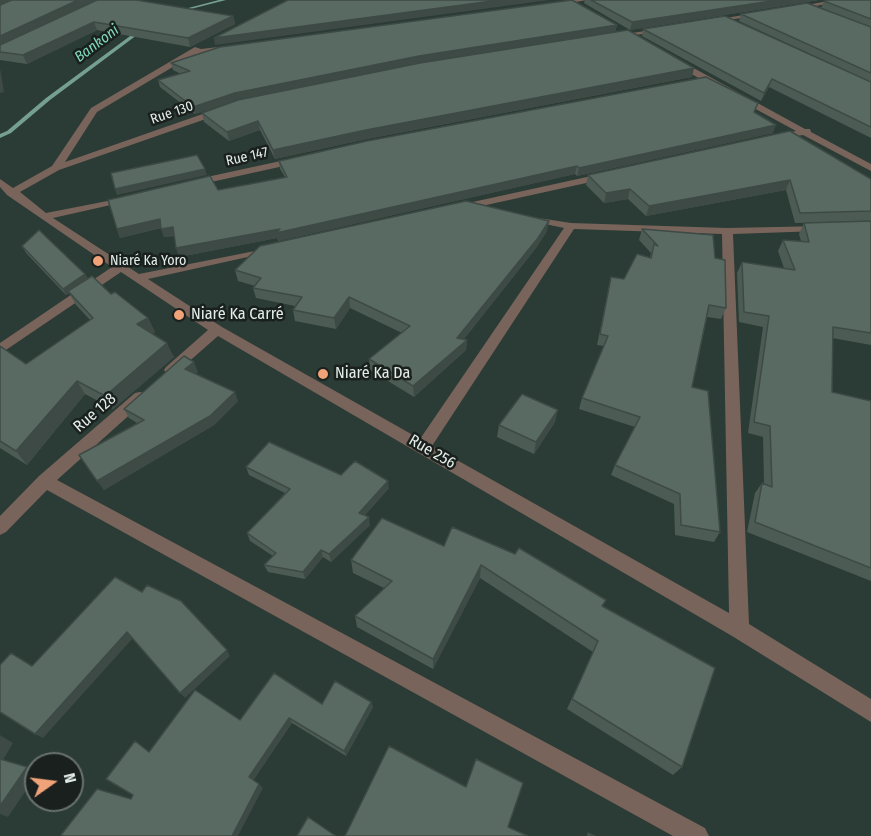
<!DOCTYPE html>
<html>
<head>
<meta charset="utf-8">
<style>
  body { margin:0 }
  #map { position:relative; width:871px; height:836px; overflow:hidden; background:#2b3b35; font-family:"Fira Sans Condensed",sans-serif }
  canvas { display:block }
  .north { position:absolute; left:24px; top:752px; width:60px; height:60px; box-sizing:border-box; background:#19201d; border:2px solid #6a726f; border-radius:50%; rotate:76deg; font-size:16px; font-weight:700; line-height:24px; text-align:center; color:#e4ede9 }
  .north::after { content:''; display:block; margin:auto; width:21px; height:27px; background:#f0a278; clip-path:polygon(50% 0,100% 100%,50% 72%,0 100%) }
</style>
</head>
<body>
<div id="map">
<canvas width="871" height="836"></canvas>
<div class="north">N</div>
</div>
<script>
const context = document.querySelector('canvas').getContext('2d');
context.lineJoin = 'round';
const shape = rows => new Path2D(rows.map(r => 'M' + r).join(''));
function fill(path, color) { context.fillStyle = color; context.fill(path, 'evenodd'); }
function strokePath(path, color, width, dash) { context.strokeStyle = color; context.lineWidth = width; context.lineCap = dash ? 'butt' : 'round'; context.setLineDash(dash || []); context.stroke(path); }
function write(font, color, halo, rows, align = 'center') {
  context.font = font + ' "Fira Sans Condensed",sans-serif'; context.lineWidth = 5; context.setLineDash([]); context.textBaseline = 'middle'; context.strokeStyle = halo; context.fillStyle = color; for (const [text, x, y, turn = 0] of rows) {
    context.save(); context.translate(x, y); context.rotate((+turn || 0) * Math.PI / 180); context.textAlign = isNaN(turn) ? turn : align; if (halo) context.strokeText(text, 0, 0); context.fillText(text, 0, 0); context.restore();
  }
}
const stream = shape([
  [219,0,226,0,175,13,173,12,219,0],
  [141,28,145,29,50,100,11,133,0,138,0,134,7,131,46,98,141,28]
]);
const minor = shape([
  [570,0,587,0,554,6,551,4,570,0],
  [834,0,849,0,793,10,790,8,834,0],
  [762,12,760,15,710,23,707,21,762,12],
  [665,28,663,31,615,38,612,36,665,28],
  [227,46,230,50,193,55,97,112,65,162,217,109,223,109,223,113,59,170,20,192,46,213,133,196,133,200,53,218,139,274,275,247,275,251,148,279,222,327,420,439,564,228,526,220,526,216,571,223,727,228,824,226,826,228,820,231,733,234,749,624,871,699,871,722,732,636,218,336,176,373,166,373,164,370,166,367,208,330,121,272,0,354,0,343,112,267,7,195,0,187,0,179,13,188,52,166,91,108,195,47,201,49,227,46],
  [574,229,722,234,729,613,432,446,574,229],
  [673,60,679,60,805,129,810,129,811,132,871,164,871,171,803,135,772,140,772,136,796,131,673,64,673,60],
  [299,157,302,158,302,162,193,186,188,183,193,180,299,157],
  [605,173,610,176,609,178,459,211,454,208,459,205,605,173],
  [140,392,145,393,147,397,145,401,57,480,705,828,709,836,673,836,47,490,6,532,0,535,0,516,39,476,135,393,140,392]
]);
const wall = shape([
  [0,0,96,0,233,16,235,24,190,47,97,30,27,64,0,60],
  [585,0,819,0,630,30,584,3],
  [871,0,871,138,769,87,761,101,642,36,643,29,843,69,739,21,741,14,845,17,821,8,824,1],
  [617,25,615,32,420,63,237,100,195,114,160,87,158,80,181,74,173,70,171,63],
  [694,68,692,77,367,139,275,159,260,130,229,141,204,122,202,113],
  [755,112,773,133,577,176,575,174,278,241,277,238,179,257,174,236,164,237,161,228,120,238,117,229,285,177,280,169,279,161],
  [588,175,871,179,871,345,832,338,832,392,871,401,871,581,747,532,755,493,762,483,764,484,763,437,748,433,763,327,739,322,737,273,742,262,784,268,778,251,783,240,801,241,799,234,804,223,835,222,795,223,786,190,646,216,628,199,604,203,586,185],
  [642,229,715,258,726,308,721,319,707,317,692,387,720,532,714,542,675,535,674,504,611,475,615,465,635,427,579,409,582,398,604,346,597,345,611,277,624,279,650,257,651,253,639,240],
  [547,231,536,248,464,339,467,340,466,350,414,397,370,370,369,359,402,333,350,308,336,329,295,321,293,310,295,306,256,298,253,288,255,286,238,281,235,270],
  [22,246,85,274,88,279,148,318,155,332,152,333,174,357,113,409,85,394,27,465,0,448,0,346,26,364,90,320,76,305,69,293,66,295,26,253],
  [198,372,196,374,238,401,214,425,104,490,79,455,137,423,129,418,124,409],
  [555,422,534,454,497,437,499,425],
  [246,467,341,475,389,488,365,515,370,525,331,562,323,557,305,579,268,572,264,565,273,556,250,541,247,533,285,493,249,475],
  [444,546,603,606,682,767,673,775,567,709,593,652,480,578,433,669,357,627,355,616,384,588,353,573,351,560],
  [371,702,373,707,346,756,292,723,253,780,263,788,131,799,149,752,240,720,322,704]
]);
const shadedWall = shape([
  [0,0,14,0,0,7],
  [78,0,96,0,97,1,0,47,0,36],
  [500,0,550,0,215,45,214,38],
  [778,0,819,0,630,30,632,22],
  [233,16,235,24,190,47,188,38],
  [94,22,97,30,27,64,23,55],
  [617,25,615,32,420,63,237,100,195,114,193,107,235,93,419,56],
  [0,68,4,92,0,93],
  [694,68,692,77,367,139,275,159,273,150,366,130],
  [772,79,769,87,761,101,764,93],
  [258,121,260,130,229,141,227,132],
  [776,125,773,133,577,176,579,168],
  [577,166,575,174,278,241,277,238,179,257,176,248],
  [205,169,207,175,117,195,115,189],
  [790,180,786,190,646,216,649,206],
  [630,189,628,199,604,203,606,193],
  [160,219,163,227,120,238,117,229],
  [549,221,547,231,536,248,457,348,467,340,466,350,414,397,413,386,457,338],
  [173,227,176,235,164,237,161,229],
  [85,274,88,280,66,295,63,289],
  [349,297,350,308,336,329,334,318],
  [148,318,155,332,144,338,137,324],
  [167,343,174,357,113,409,105,396],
  [194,362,198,372,189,379,185,369],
  [77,381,85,394,27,465,16,451],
  [235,392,238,401,214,425,104,490,97,481],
  [558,410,555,422,534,454,536,442],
  [388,481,389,488,360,520,359,513],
  [369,517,370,525,331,562,329,554],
  [321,550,323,557,305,579,303,572],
  [481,565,480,578,433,669,433,659],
  [127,632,133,638,43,738,35,734],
  [227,650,230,656,185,698,180,693],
  [371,702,373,707,346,756,344,751],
  [289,718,292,723,253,781,249,777],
  [0,735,13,743,2,762,0,761],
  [27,767,36,771,36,776,8,817,0,814,0,806],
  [259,784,263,788,238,836,232,836]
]);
const building = shape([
  [12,0,78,0,0,36,0,5,12,0],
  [97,0,136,0,233,16,188,38,94,22,23,55,0,52,0,45,97,0],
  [288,0,500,0,214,38,288,0],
  [572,0,617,25,419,56,235,93,193,107,158,80,190,71,171,63,220,47,572,0],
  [591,0,778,0,632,22,591,0],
  [828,0,871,0,871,19,824,1,828,0],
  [807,3,871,27,871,73,741,14,807,3],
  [725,16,871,82,871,127,772,79,764,93,643,29,725,16],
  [628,30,694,68,366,130,273,150,258,121,227,132,202,113,238,100,420,63,628,30],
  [706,77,758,103,754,112,776,125,579,168,577,166,276,233,280,229,176,248,173,227,161,229,160,219,117,229,108,200,210,176,218,190,287,177,279,161,367,141,706,77],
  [790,131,871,179,871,211,800,213,790,180,649,206,630,189,606,193,588,175,790,131],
  [197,155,205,169,115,189,111,173,197,155],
  [466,201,549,221,538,238,457,338,467,340,413,386,369,359,410,326,349,297,334,318,293,310,302,297,253,288,261,278,235,270,260,246,466,201],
  [871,221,871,333,833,327,832,392,871,401,871,568,755,522,762,483,772,487,770,426,754,422,769,316,744,312,742,262,795,270,783,240,809,242,804,223,871,221],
  [642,229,713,235,715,258,725,260,726,308,709,305,692,387,708,391,720,532,681,525,680,494,615,465,640,417,582,398,608,336,600,334,611,277,624,279,637,254,651,258,654,244,658,246,642,229],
  [39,230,85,274,63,289,22,246,39,230],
  [92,276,111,294,115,292,148,318,137,324,167,343,105,396,77,381,16,451,0,441,0,346,26,364,93,318,68,291,92,276],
  [184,356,194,362,185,369,235,392,210,416,97,481,79,455,144,420,124,409,184,356],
  [522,394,558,410,536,442,499,425,522,394],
  [269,442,341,475,355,461,388,481,359,513,369,517,329,554,321,550,303,572,264,565,276,553,247,533,290,489,246,467,269,442],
  [382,518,444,546,452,527,515,554,519,548,606,600,602,606,715,668,682,767,572,699,598,641,481,565,433,659,355,616,392,581,351,560,382,518],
  [115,577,142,592,147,585,181,601,227,650,180,693,127,632,35,734,0,712,0,665,11,653,32,666,115,577],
  [274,673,322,704,335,681,371,702,344,751,289,718,249,777,259,784,232,836,63,836,61,835,97,789,131,799,133,795,106,779,135,741,149,752,195,690,240,720,274,673],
  [389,746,466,787,476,759,523,783,508,827,528,836,345,836,389,746],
  [0,759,27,767,0,806,0,759],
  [308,817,336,836,297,836,308,817],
  [588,833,595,836,587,836,588,833]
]);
const markers = [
  [98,261,6,"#f0a278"],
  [179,315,6,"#f0a278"],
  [323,374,6,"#f0a278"]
];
const farStreetnames = [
  ["Rue 130",172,113,-19],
  ["Rue 147",247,157,-13]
];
const farPoinames = [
  ["Niaré Ka Yoro",110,261]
];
const farWaternames = [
  ["Bankoni",97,44,-37]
];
const poiNames = [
  ["Niaré Ka Carré",191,315],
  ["Niaré Ka Da",335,374]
];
const streetNames = [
  ["Rue 128",95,413,-41],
  ["Rue 256",432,452,30]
];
fill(stream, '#759f91');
fill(minor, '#78645a');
fill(wall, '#4d5b55');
fill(shadedWall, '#3e4a45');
fill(building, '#596a63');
strokePath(building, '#3e4a45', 1.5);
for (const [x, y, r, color] of markers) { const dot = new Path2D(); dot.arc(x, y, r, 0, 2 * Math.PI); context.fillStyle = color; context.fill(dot); strokePath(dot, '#19201d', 2); }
write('14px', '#e4ede9', '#19201d', farStreetnames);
write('14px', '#e4ede9', '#19201d', farPoinames, 'left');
write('italic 15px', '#80d9bb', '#19201d', farWaternames);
write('16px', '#e4ede9', '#19201d', poiNames, 'left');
write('16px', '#e4ede9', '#19201d', streetNames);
</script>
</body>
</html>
